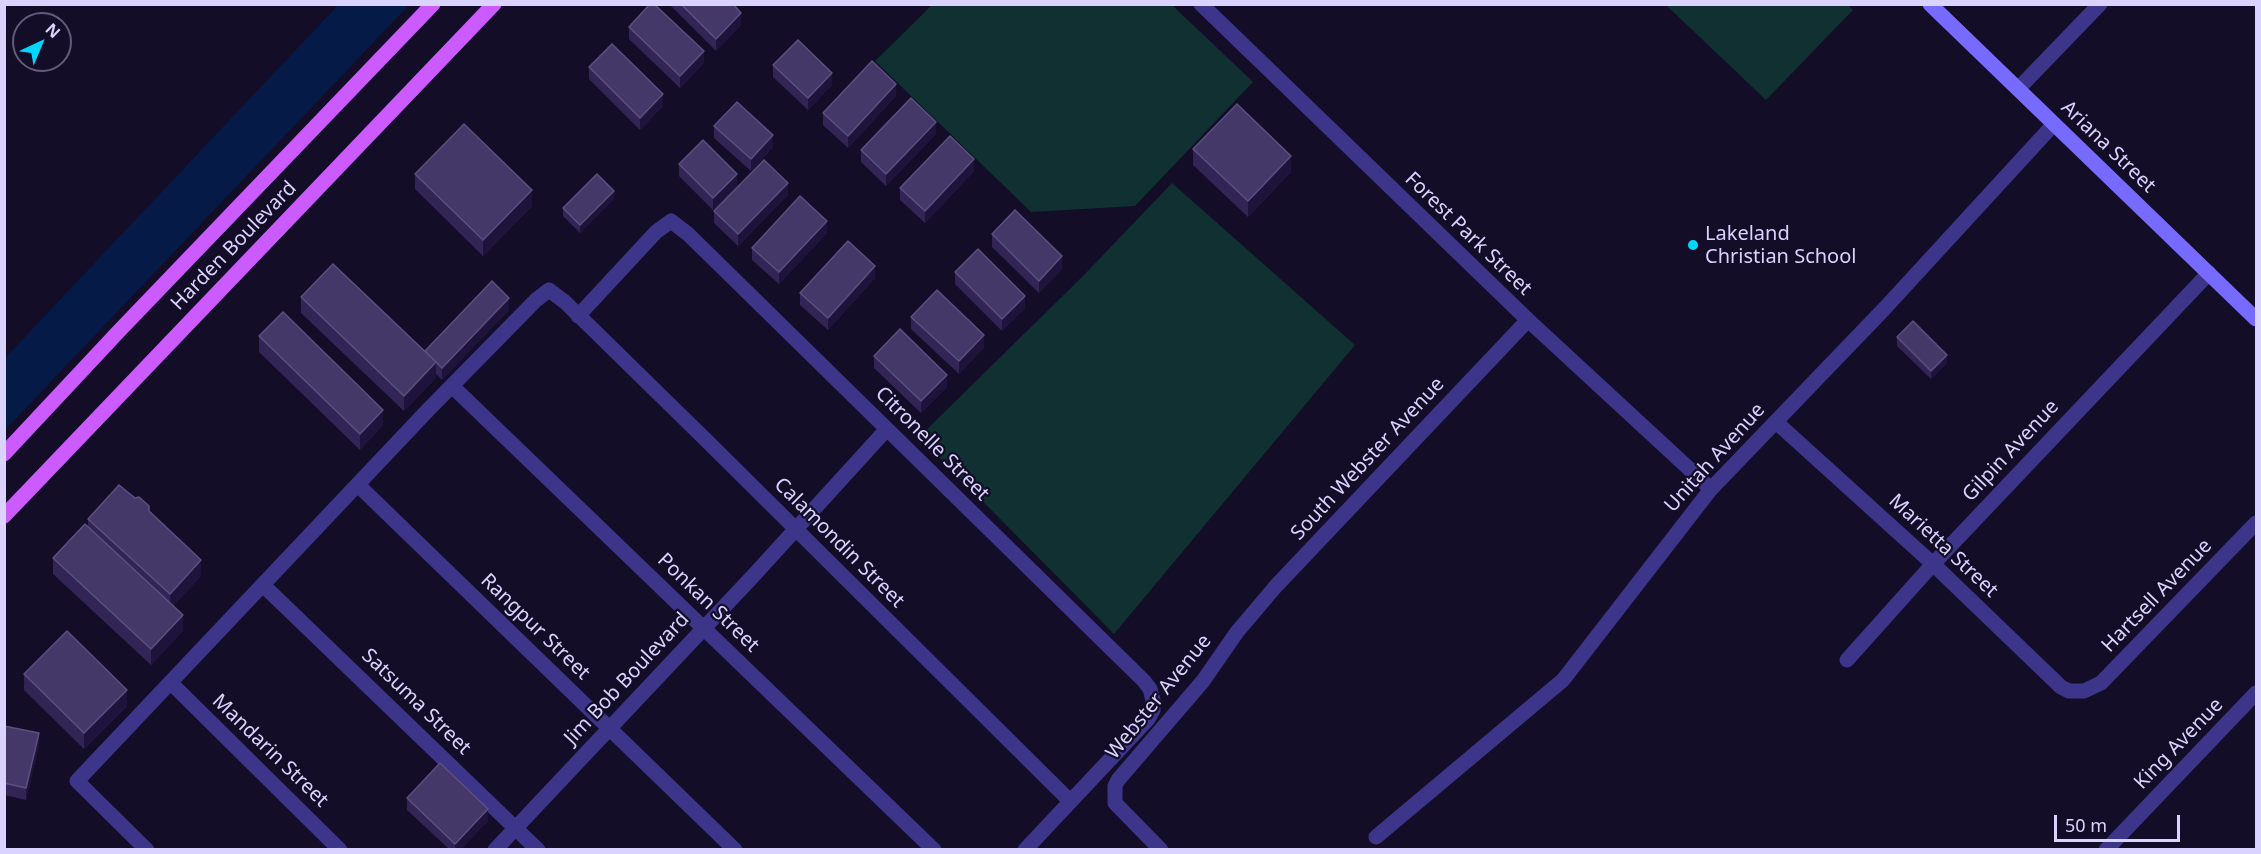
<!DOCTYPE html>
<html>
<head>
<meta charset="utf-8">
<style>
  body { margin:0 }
  #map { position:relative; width:2261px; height:854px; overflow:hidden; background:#130d27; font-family:"Noto Sans",sans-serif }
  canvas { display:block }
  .frame { position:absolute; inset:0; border:6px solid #dad3ff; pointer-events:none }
  .north { position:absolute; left:12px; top:12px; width:60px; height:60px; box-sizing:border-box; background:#130d27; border:2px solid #635c7d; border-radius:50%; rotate:44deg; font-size:16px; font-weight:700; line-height:24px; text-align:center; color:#dad3ff }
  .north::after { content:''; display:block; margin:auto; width:21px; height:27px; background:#00d6fe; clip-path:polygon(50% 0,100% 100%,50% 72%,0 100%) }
  .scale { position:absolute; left:2054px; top:815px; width:126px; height:27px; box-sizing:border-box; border:3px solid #dad3ff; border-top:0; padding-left:8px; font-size:18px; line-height:21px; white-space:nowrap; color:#dad3ff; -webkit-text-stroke:4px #130d27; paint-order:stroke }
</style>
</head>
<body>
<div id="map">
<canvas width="2261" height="854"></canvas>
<div class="frame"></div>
<div class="north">N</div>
<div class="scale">50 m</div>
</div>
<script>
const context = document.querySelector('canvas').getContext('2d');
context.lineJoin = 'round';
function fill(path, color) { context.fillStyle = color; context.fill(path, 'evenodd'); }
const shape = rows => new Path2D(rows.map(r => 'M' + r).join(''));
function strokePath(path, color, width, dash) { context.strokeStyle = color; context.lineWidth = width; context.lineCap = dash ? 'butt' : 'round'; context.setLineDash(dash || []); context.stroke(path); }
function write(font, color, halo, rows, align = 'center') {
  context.font = font + ' "Noto Sans",sans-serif'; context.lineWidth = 4.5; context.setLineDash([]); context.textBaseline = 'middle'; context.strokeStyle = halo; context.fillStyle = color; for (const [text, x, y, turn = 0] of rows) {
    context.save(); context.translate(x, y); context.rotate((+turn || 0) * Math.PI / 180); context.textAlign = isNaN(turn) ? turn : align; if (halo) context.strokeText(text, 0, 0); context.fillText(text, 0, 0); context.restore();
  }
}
const green = shape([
  [1847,4,1853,10,1766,100,1666,5],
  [932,5,1172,5,1253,82,1135,206,1031,212,875,61],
  [1172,183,1355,345,1114,634,919,437,1083,276]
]);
const water = shape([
  [339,4,409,5,5,430,5,358]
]);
const street = shape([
  [1201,4,1528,320,1711,489],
  [2018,89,2100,4],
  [578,316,656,232,671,221,688,234,1144,681,1150,689,1153,700,1153,710,1148,719,1025,850],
  [452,386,934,850],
  [1776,422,1933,564,2061,687,2069,691,2084,691,2101,683,2256,523],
  [358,485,735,850],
  [263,585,538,850],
  [1847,660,1933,564,2209,273],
  [171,683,340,850],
  [1376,837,1563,680,1711,489,1885,308,2054,124],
  [147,850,77,781,428,410,536,300,549,290,565,302,709,443,1070,801],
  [495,850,754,575,886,430],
  [1161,850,1115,803,1115,786,1118,780,1203,681,1237,632,1276,586,1528,320],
  [2106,850,2256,693]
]);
const secondary = shape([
  [1930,4,2256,319]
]);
const primary = shape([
  [4,454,119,331,433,4],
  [4,516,494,4]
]);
const wall = shape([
  [669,4,733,4,741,25,716,51],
  [629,27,704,63,680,88,629,39],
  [773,65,832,85,808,110,773,77],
  [589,67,663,106,640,130,589,79],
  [896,96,848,148,823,125,823,113],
  [714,126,773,147,751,171,714,138],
  [936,134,886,186,861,162,861,150],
  [1193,149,1291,172,1248,217,1193,165],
  [679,164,737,186,713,210,679,176],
  [974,171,925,223,900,200,900,188],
  [415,174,532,206,483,256,415,189],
  [788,195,738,246,714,223,714,211],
  [614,199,580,233,563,216,563,208],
  [827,233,779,284,752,260,752,248],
  [992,234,1062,269,1039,293,992,247],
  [955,272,1025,308,1002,331,955,284],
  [875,278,828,330,800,305,800,293],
  [301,297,425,351,509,310,442,380,436,374,436,378,404,411,301,313],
  [911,317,984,347,959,374,911,329],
  [259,336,383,425,360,450,259,352],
  [1897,337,1947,363,1931,379,1897,346],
  [874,356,947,387,921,413,874,368],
  [149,511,201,576,173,606,183,631,151,665,53,574,53,558,88,527,88,519],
  [24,674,127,706,84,749,24,690],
  [4,726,39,745,26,800,4,795],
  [407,798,488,821,461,849,449,849,407,810]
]);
const shadedWall = shape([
  [741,13,741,25,716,51,716,39],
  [704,51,704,63,680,88,680,76],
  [832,73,832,85,808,110,808,98],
  [896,84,896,96,848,148,848,136],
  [663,94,663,106,640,130,640,118],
  [936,122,936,134,886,186,886,174],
  [773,135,773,147,751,171,751,159],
  [1291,156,1291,172,1248,217,1248,201],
  [974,159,974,171,925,223,925,211],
  [737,174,737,186,713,210,713,198],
  [788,183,788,195,738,246,738,234],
  [532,190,532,206,483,256,483,240],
  [614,191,614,199,580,233,580,225],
  [827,221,827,233,779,284,779,272],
  [1062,256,1062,269,1039,293,1039,281],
  [875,266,875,278,828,330,828,318],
  [1025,296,1025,308,1002,331,1002,319],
  [509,298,509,310,442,380,442,368],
  [984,335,984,347,959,374,959,361],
  [1947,355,1947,363,1931,379,1931,371],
  [436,362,436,378,404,411,404,396],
  [947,375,947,387,921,413,921,401],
  [383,410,383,425,360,450,360,434],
  [201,560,201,576,170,610,170,594],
  [183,615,183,631,151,665,151,649],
  [127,690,127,706,84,749,84,733],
  [39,733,39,745,26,800,26,788],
  [488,809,488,821,461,849,455,849,455,844]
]);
const building = shape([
  [650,4,654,4,704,51,680,76,629,27,650,4],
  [681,4,733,4,741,13,716,39,681,4],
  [798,40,832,73,808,98,773,65,798,40],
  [612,44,663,94,640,118,589,67,612,44],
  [872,61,896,84,848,136,823,113,872,61],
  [911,98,936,122,886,174,861,150,911,98],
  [737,102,773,135,751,159,714,126,737,102],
  [1237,104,1291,156,1248,201,1193,149,1237,104],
  [464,124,532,190,483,240,415,174,464,124],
  [950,136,974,159,925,211,900,188,950,136],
  [703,140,737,174,713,198,679,164,703,140],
  [764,160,788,183,738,234,714,211,764,160],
  [597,174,614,191,580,225,563,208,597,174],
  [800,196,827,221,779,272,752,248,800,196],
  [1015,210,1062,256,1039,281,992,234,1015,210],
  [848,241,875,266,828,318,800,293,848,241],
  [978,249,1025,296,1002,319,955,272,978,249],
  [333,264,436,362,404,396,301,297,333,264],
  [492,281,509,298,442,368,425,351,492,281],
  [937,290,984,335,959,361,911,317,937,290],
  [283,312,383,410,360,434,259,336,283,312],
  [1913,321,1947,355,1931,371,1897,337,1913,321],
  [900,329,947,375,921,401,874,356,900,329],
  [119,485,135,498,139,497,149,506,149,511,201,560,170,594,88,519,119,485],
  [85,524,183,615,151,649,53,558,85,524],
  [67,631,127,690,84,733,24,674,67,631],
  [4,726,39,733,26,788,4,783,4,726],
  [440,763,488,809,455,844,407,798,440,763]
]);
const markers = [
  [1693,245,6,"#00d6fe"]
];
const streetNames = [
  ["Ariana Street",2108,147,44],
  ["Forest Park Street",1468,234,44],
  ["Harden Boulevard",234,246,-46],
  ["Citronelle Street",932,444,45],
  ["Gilpin Avenue",2011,451,-47],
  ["Unitah Avenue",1715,458,-48],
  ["South Webster Avenue",1368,459,-47],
  ["Calamondin Street",839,543,45],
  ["Marietta Street",1943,546,43],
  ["Hartsell Avenue",2157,596,-46],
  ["Ponkan Street",708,603,44],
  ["Rangpur Street",535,627,44],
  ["Jim Bob Boulevard",627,679,-47],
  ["Webster Avenue",1159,697,-51],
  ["Satsuma Street",416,702,44],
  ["King Avenue",2179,744,-46],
  ["Mandarin Street",270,751,44]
];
const poiNames = [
  ["Lakeland",1705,234],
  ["Christian School",1705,257]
];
fill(green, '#103031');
fill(water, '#061a47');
strokePath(street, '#3d3589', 15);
strokePath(secondary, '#766aff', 15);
strokePath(primary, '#cb5aff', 15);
fill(wall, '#322556');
fill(shadedWall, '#1e143b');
fill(building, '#443868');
strokePath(building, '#5b5080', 1.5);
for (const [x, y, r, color] of markers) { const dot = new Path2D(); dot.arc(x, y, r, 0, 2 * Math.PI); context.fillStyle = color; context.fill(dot); strokePath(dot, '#130d27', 2); }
write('20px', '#dad3ff', '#130d27', streetNames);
write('20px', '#dad3ff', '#130d27', poiNames, 'left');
</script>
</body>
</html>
